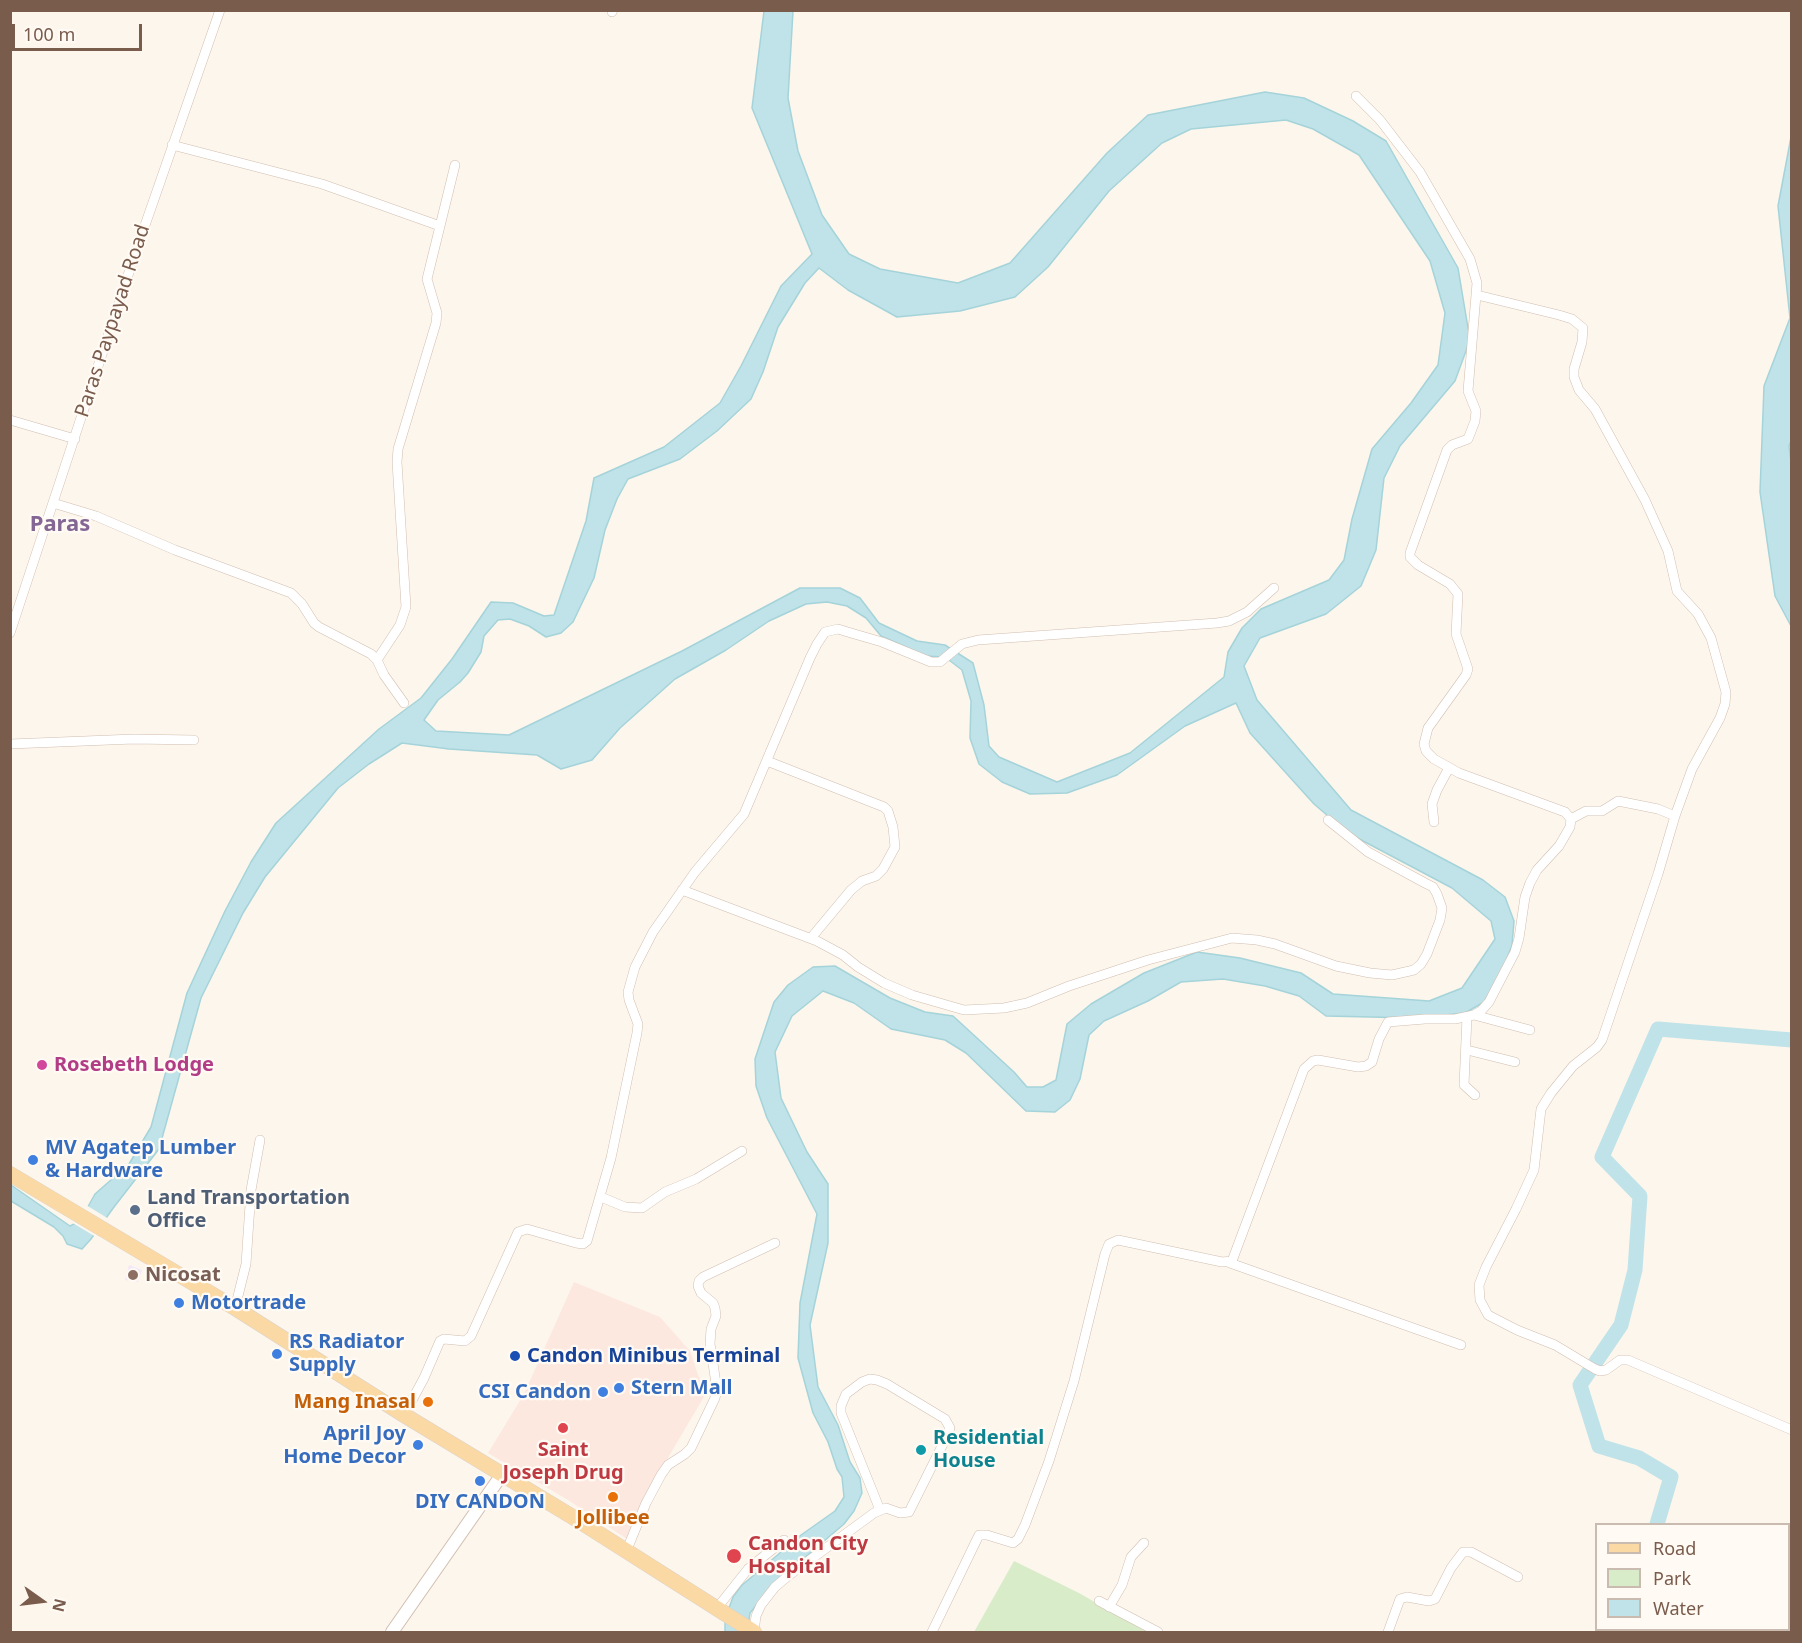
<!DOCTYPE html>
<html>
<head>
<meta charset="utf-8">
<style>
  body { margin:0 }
  #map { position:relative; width:1802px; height:1643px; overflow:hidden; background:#fdf6ec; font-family:"Noto Sans",sans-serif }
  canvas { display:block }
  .frame { position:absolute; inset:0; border:12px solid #7a5c4d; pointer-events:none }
  .legend { position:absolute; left:1595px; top:1523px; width:195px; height:108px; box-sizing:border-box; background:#fffaf3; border:2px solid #cabbb1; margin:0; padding:8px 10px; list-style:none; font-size:18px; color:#7a5c4d }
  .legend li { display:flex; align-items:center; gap:12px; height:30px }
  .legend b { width:30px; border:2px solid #cabbb1 }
  .north { position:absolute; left:12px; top:1571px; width:60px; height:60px; -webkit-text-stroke:4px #fffaf3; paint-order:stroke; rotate:104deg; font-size:16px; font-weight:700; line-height:24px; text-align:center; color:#7a5c4d }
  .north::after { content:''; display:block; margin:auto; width:21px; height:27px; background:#7a5c4d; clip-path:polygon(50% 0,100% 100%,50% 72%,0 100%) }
  .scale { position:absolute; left:12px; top:24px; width:130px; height:27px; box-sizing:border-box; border:3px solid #7a5c4d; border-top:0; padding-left:8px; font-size:18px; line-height:21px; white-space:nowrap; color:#7a5c4d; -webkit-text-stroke:4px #fffaf3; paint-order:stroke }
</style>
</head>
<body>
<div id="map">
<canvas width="1802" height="1643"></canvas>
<div class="frame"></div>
<ul class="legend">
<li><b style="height:8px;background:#fbd9a5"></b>Road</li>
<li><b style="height:16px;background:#d8ecc9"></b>Park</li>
<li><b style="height:16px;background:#bfe3e8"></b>Water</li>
</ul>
<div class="north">N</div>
<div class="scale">100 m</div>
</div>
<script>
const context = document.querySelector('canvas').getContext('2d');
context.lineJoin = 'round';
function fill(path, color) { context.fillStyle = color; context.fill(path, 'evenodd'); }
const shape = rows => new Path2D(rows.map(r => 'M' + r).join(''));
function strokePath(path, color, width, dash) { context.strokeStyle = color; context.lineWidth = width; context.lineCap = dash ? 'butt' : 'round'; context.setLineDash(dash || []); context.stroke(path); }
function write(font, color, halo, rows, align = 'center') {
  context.font = font + ' "Noto Sans",sans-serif'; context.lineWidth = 4.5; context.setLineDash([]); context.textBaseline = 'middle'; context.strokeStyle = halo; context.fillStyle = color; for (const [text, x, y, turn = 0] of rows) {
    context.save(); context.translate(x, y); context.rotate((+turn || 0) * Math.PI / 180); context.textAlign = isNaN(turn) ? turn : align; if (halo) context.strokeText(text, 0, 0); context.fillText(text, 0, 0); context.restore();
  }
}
const commercial = shape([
  [574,1282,660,1317,690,1351,705,1395,665,1463,627,1539,568,1500,488,1453,524,1394]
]);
const education = shape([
  [129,1265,142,1270,138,1282,125,1280]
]);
const green = shape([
  [1014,1561,1079,1593,1147,1632,974,1632]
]);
const water = shape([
  [764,11,793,11,788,98,798,151,822,215,849,254,880,269,958,283,1010,263,1107,153,1148,115,1265,92,1304,98,1353,121,1386,141,1458,268,1470,340,1455,381,1400,446,1384,478,1376,550,1361,586,1326,614,1260,638,1244,666,1257,700,1351,810,1483,880,1505,897,1514,921,1512,945,1502,972,1484,1002,1465,1013,1414,1018,1326,1016,1299,996,1265,986,1223,979,1181,982,1148,1001,1104,1021,1089,1035,1080,1079,1070,1100,1055,1112,1026,1111,966,1053,945,1040,891,1029,854,1003,823,991,792,1016,775,1052,781,1098,807,1152,828,1184,828,1243,810,1325,818,1387,838,1425,850,1462,860,1478,862,1493,854,1511,844,1524,774,1584,750,1613,747,1632,725,1632,725,1619,733,1597,741,1586,801,1535,835,1511,844,1497,842,1477,837,1469,828,1442,813,1413,798,1358,800,1303,817,1214,767,1118,756,1086,755,1059,774,1002,788,985,813,967,835,966,890,998,925,1012,953,1016,1014,1072,1027,1087,1043,1087,1056,1080,1067,1024,1091,1004,1144,973,1197,952,1240,958,1301,973,1333,994,1429,1001,1462,988,1495,939,1491,921,1452,888,1348,833,1314,804,1250,733,1236,703,1185,726,1117,775,1067,793,1030,794,1002,782,979,764,970,738,971,701,962,670,945,657,926,656,881,636,866,618,847,606,827,602,806,604,769,621,726,650,675,679,620,728,592,760,561,769,537,755,449,749,402,743,369,764,338,788,265,877,243,913,201,998,159,1149,114,1207,91,1239,82,1249,67,1244,63,1236,54,1227,11,1201,11,1185,70,1226,80,1221,95,1194,129,1164,151,1127,187,993,225,911,251,862,276,823,379,729,421,698,452,659,491,602,513,603,544,616,554,615,586,521,594,478,664,447,720,403,741,366,781,286,812,254,752,108,764,11],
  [1286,120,1313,129,1359,155,1430,261,1445,313,1438,365,1411,403,1372,449,1352,519,1344,560,1329,580,1261,609,1242,628,1228,652,1224,677,1130,753,1057,782,999,757,989,746,984,705,973,663,945,645,917,641,879,623,860,598,840,588,800,588,682,651,509,735,436,731,424,720,438,700,460,682,468,673,481,652,484,636,498,620,510,619,529,626,546,637,561,633,573,622,594,578,605,530,617,499,628,479,680,459,717,431,751,399,763,372,778,327,805,283,819,268,848,290,897,317,960,311,1015,297,1048,267,1109,191,1162,143,1191,129,1286,120],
  [1791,137,1792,438,1789,446,1792,470,1791,626,1775,596,1760,492,1764,386,1790,318,1778,206,1791,137]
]);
const pier = shape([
  [86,1205,109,1219,96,1237,71,1222,78,1219]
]);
const river = shape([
  [1657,1524,1671,1477,1639,1458,1599,1446,1580,1385,1621,1325,1635,1270,1640,1196,1602,1157,1658,1029,1792,1040],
  [1610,1632,1611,1630]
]);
const minor = shape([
  [612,12,613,10],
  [172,145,322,184,440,226],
  [1477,295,1559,315,1572,319,1583,328,1582,342,1574,369,1574,377,1579,390,1595,409,1645,500,1668,551,1677,591,1698,614,1711,638,1726,692,1725,704,1720,718,1692,769,1675,816,1658,874,1602,1040,1597,1047,1573,1066,1551,1093,1541,1109,1534,1170,1516,1209,1486,1267,1479,1285,1480,1300,1488,1315,1517,1330,1555,1345,1595,1369,1600,1371,1606,1370,1620,1360,1628,1360,1792,1430],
  [10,420,75,439],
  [53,503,96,516,175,550,291,593,302,604,314,623,319,627,371,654,377,660,384,675,404,703],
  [10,633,135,254,220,10],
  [377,660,400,625,406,607,397,462,398,449,436,323,437,313,427,279,455,165],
  [10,744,134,739,194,740],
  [767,761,884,807,888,811,893,827,895,847,883,869,876,876,862,881,851,890,811,938],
  [1571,819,1586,811,1602,811,1618,801,1658,809,1675,816],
  [1434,822,1432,804,1437,790,1449,768],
  [682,890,817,941,843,955,858,967,884,983,912,995,964,1010,1004,1008,1027,1003,1069,986,1148,960,1232,938,1257,940,1275,944,1336,966,1370,973,1392,975,1414,970,1421,964,1427,954,1440,920,1442,908,1437,894,1433,887,1425,883,1368,852,1328,820],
  [1474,1015,1530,1030],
  [1467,1017,1464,1085,1475,1095],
  [1467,1050,1515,1062],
  [601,1197,625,1207,642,1208,665,1192,696,1179,742,1151],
  [1230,1263,1461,1345],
  [235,1308,246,1264,251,1190,260,1140],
  [404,1415,424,1378,440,1341,444,1339,465,1341,471,1336,518,1232,527,1229,576,1243,583,1244,587,1241,611,1158,637,1033,638,1024,629,1000,628,992,635,967,653,932,695,872,744,814,810,658,817,644,825,632,838,629,851,633,882,642,931,662,940,662,962,644,978,640,1217,623,1229,621,1247,612,1274,588],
  [626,1552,646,1503,661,1475,668,1465,685,1454,691,1448,715,1398,717,1390,710,1344,711,1329,716,1316,715,1308,713,1303,701,1293,698,1286,699,1281,703,1277,775,1243],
  [1099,1601,1158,1632],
  [1109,1607,1122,1585,1131,1557,1144,1543],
  [717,1608,748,1569,784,1540],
  [754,1632,756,1616,761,1605,775,1587,788,1576,874,1513,886,1508,900,1513,909,1512,947,1436,950,1428,945,1419,887,1384,877,1380,870,1379,862,1382,846,1394,841,1406,841,1413,880,1510],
  [932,1632,979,1535,987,1535,1013,1543,1018,1539,1025,1525,1049,1461,1074,1381,1105,1254,1109,1244,1118,1240,1222,1262,1232,1261,1304,1069,1313,1061,1318,1060,1358,1067,1366,1066,1372,1062,1379,1039,1388,1022,1425,1019,1455,1019,1474,1015,1481,1011,1489,1002,1515,952,1519,938,1525,897,1530,883,1537,870,1559,846,1570,827,1571,819,1565,812,1459,773,1434,759,1426,751,1424,744,1428,728,1466,675,1468,669,1456,634,1458,594,1450,584,1418,565,1410,557,1410,553,1447,450,1452,445,1468,439,1475,421,1476,411,1468,391,1477,283,1470,259,1420,172,1380,120,1356,96],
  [1388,1632,1400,1599,1407,1597,1429,1601,1435,1599,1451,1568,1463,1552,1471,1552,1518,1577]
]);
const tertiary = shape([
  [392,1632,503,1473]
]);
const primary = shape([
  [10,1174,235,1308,404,1415,576,1519,754,1632]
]);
const markers = [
  [42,1065,6,"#d1479c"],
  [33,1160,6,"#3f7fe0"],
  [135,1210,6,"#5c6f8a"],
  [133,1275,6,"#8d6e63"],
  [179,1303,6,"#3f7fe0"],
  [277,1354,6,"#3f7fe0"],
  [515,1356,6,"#1a4fb4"],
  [619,1388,6,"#3f7fe0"],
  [603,1392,6,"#3f7fe0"],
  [428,1402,6,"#e8710a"],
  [563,1428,6,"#e0444e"],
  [418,1445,6,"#3f7fe0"],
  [921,1450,6,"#0f9aa8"],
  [480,1481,6,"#3f7fe0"],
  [613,1497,6,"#e8710a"],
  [734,1556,8,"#e0444e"]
];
const streetNames = [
  ["Paras Paypayad Road",113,321,-72]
];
const hotelNames = [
  ["Rosebeth Lodge",54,1065]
];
const shopNames = [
  ["MV Agatep Lumber",45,1148],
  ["& Hardware",45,1171],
  ["Motortrade",191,1303],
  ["RS Radiator",289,1342],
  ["Supply",289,1365],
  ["Stern Mall",631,1388],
  ["CSI Candon",591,1392,"right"],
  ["April Joy",406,1434,"right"],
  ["Home Decor",406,1457,"right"],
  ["DIY CANDON",480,1502,"center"]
];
const serviceNames = [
  ["Land Transportation",147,1198],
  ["Office",147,1221]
];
const educationNames = [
  ["Nicosat",145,1275]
];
const transitNames = [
  ["Candon Minibus Terminal",527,1356]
];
const foodNames = [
  ["Mang Inasal",416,1402],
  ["Jollibee",613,1518,"center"]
];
const cultureNames = [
  ["Residential",933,1438],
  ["House",933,1461]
];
const healthNames = [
  ["Saint",563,1450],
  ["Joseph Drug",563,1473],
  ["Candon City",748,1544,"left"],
  ["Hospital",748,1567,"left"]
];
const quarterNames = [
  ["Paras",60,525]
];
fill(commercial, '#fde8e0');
fill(education, '#f3e8fa');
fill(green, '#d8ecc9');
fill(water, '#bfe3e8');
strokePath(water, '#a5d3da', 1.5);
fill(pier, '#fdf6ec');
strokePath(river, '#bfe3e8', 15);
strokePath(minor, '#d1beb0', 10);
strokePath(tertiary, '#d1beb0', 14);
strokePath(primary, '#dad1cd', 16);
strokePath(minor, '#fff', 9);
strokePath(tertiary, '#fff', 12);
strokePath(primary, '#fbd9a5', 15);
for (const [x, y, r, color] of markers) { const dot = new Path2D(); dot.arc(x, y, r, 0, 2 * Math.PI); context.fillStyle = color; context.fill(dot); strokePath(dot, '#fffaf3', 2); }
write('20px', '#7a5c4d', '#fffaf3', streetNames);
write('bold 20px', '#b23c85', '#fffaf3', hotelNames, 'left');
write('bold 20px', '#366cbe', '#fffaf3', shopNames, 'left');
write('bold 20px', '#4e5e75', '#fffaf3', serviceNames, 'left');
write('bold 20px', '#785e54', '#fffaf3', educationNames, 'left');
write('bold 20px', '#164399', '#fffaf3', transitNames, 'left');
write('bold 20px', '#c56008', '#fffaf3', foodNames, 'right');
write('bold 20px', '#0d838f', '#fffaf3', cultureNames, 'left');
write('bold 20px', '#be3a42', '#fffaf3', healthNames);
write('bold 22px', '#846695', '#fffaf3', quarterNames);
</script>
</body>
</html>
